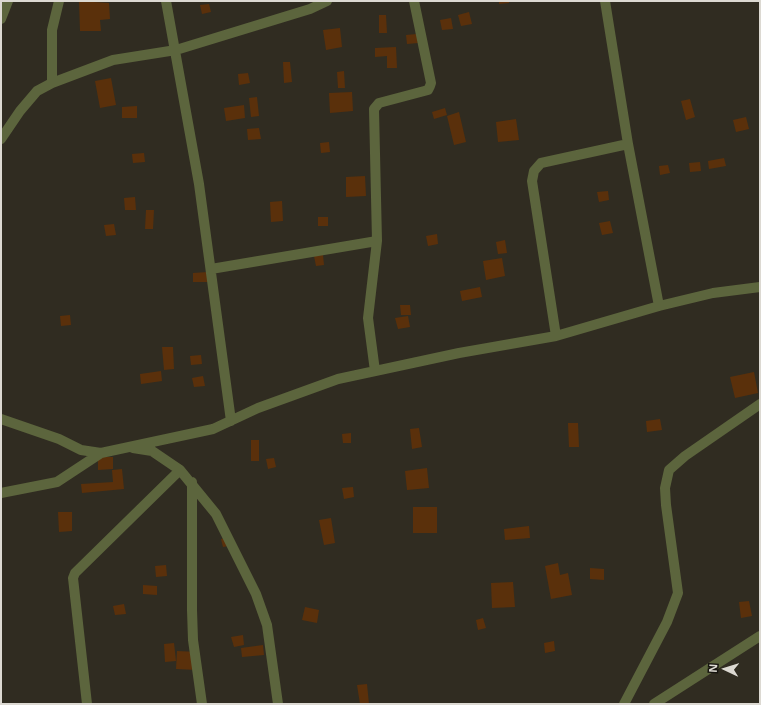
<!DOCTYPE html>
<html>
<head>
<meta charset="utf-8">
<style>
  body { margin:0 }
  #map { position:relative; width:761px; height:705px; overflow:hidden; background:#302c21; font-family:"Open Sans",sans-serif }
  canvas { display:block }
  .frame { position:absolute; inset:0; border:2px solid #dcd9d2; pointer-events:none }
  .north { position:absolute; left:705px; top:649px; width:40px; height:40px; -webkit-text-stroke:3px #16140f; paint-order:stroke; rotate:274deg; font-size:11px; font-weight:700; line-height:16px; text-align:center; color:#dcd9d2 }
  .north::after { content:''; display:block; margin:auto; width:14px; height:18px; background:#dcd9d2; clip-path:polygon(50% 0,100% 100%,50% 72%,0 100%) }
</style>
</head>
<body>
<div id="map">
<canvas width="761" height="705"></canvas>
<div class="frame"></div>
<div class="north">N</div>
</div>
<script>
const context = document.querySelector('canvas').getContext('2d');
context.lineJoin = 'round';
function fill(path, color) { context.fillStyle = color; context.fill(path, 'evenodd'); }
const shape = rows => new Path2D(rows.map(r => 'M' + r).join(''));
function strokePath(path, color, width, dash) { context.strokeStyle = color; context.lineWidth = width; context.lineCap = dash ? 'butt' : 'round'; context.setLineDash(dash || []); context.stroke(path); }
const building = shape([
  [79,1,109,3,110,19,100,20,101,31,80,31],
  [499,1,509,1,509,3,499,4],
  [209,4,211,12,202,14,200,5],
  [469,12,472,24,461,26,458,15],
  [379,15,386,15,387,33,379,33],
  [451,18,453,29,442,30,440,20],
  [340,28,342,47,326,50,323,30],
  [417,34,418,43,407,44,406,35],
  [396,47,397,68,387,68,387,56,375,57,375,48],
  [283,62,290,62,292,82,284,83],
  [344,71,345,88,338,88,337,72],
  [248,73,250,83,239,85,238,74],
  [111,78,116,105,100,108,95,81],
  [352,92,353,111,330,113,329,93],
  [257,97,259,116,251,117,249,98],
  [690,99,695,117,686,120,681,101],
  [244,105,245,118,226,121,224,108],
  [137,106,137,118,122,118,122,107],
  [445,108,447,115,434,119,432,112],
  [459,112,466,142,454,145,447,116],
  [746,117,749,129,736,132,733,120],
  [516,119,519,140,498,142,496,122],
  [259,128,261,139,248,140,247,129],
  [329,142,330,152,321,153,320,143],
  [144,153,145,162,133,163,132,154],
  [724,158,726,166,709,169,708,161],
  [700,162,701,171,690,172,689,163],
  [668,165,670,173,660,175,659,166],
  [365,176,366,196,346,197,346,177],
  [608,191,609,200,599,202,597,192],
  [135,197,136,210,125,210,124,198],
  [282,201,283,221,271,222,270,202],
  [146,210,154,210,153,229,145,229],
  [318,217,328,217,328,226,318,226],
  [610,221,613,233,602,235,599,223],
  [114,224,116,235,106,236,104,225],
  [437,234,438,244,428,246,426,236],
  [505,240,507,253,498,254,496,242],
  [323,255,324,265,316,266,314,256],
  [502,258,505,276,486,280,483,261],
  [208,272,209,282,193,282,193,273],
  [480,287,482,297,462,301,460,291],
  [400,305,410,305,411,315,401,315],
  [70,315,71,325,61,326,60,316],
  [408,316,410,327,398,329,395,318],
  [162,347,173,347,174,369,164,370],
  [201,355,202,364,191,365,190,356],
  [161,371,162,381,141,384,140,374],
  [754,372,758,393,735,398,730,377],
  [203,376,205,386,194,387,192,378],
  [660,419,662,430,647,432,646,421],
  [568,423,578,423,579,447,569,447],
  [419,428,422,447,412,449,410,429],
  [351,433,351,443,343,443,342,434],
  [251,440,259,440,259,461,251,461],
  [98,457,113,457,113,469,98,470],
  [274,458,276,467,268,469,266,459],
  [427,468,429,488,407,490,405,471],
  [122,469,124,489,82,493,81,484,113,482,112,470],
  [353,487,354,497,344,499,342,488],
  [413,507,437,507,437,533,413,533],
  [58,512,72,512,72,531,59,532],
  [331,518,335,543,324,545,319,520],
  [529,526,530,538,505,540,504,529],
  [232,536,234,545,223,547,221,539],
  [558,563,560,575,568,573,572,595,551,599,545,566],
  [166,565,167,576,156,577,155,566],
  [590,568,604,569,604,580,590,579],
  [513,582,515,607,492,608,491,583],
  [143,585,157,586,157,595,143,594],
  [749,601,752,616,741,618,739,602],
  [124,604,126,614,115,615,113,606],
  [305,607,319,610,317,623,302,620],
  [483,618,486,628,478,630,476,620],
  [243,635,244,645,234,647,231,637],
  [554,641,555,651,545,653,544,643],
  [174,643,176,661,165,662,164,644],
  [263,645,264,655,242,657,241,648],
  [177,651,198,652,197,670,176,669],
  [367,684,369,704,360,704,357,685]
]);
const street = shape([
  [166,1,199,184,231,421],
  [605,1,628,144,659,306],
  [1,19,8,1],
  [52,83,52,30,59,1],
  [1,139,20,111,37,91,52,83,113,60,176,50,310,9,327,1],
  [211,269,377,241],
  [556,336,532,181,534,171,541,163,628,144],
  [375,371,368,318,377,241,374,109,379,103,428,90,430,86,431,83,414,1],
  [1,419,59,439,81,450,101,453],
  [133,448,152,451,180,470,216,514,256,594,267,625,278,704],
  [192,482,192,610,193,640,202,704],
  [1,493,57,482,101,453,213,429,258,408,338,379,459,353,556,336,659,306,713,293,760,287],
  [87,704,73,578,75,573,180,470],
  [624,704,667,622,678,593,666,505,665,488,669,470,685,456,760,404],
  [654,704,760,636]
]);
fill(building, '#5a300b');
strokePath(street, '#5c653d', 10);
</script>
</body>
</html>
